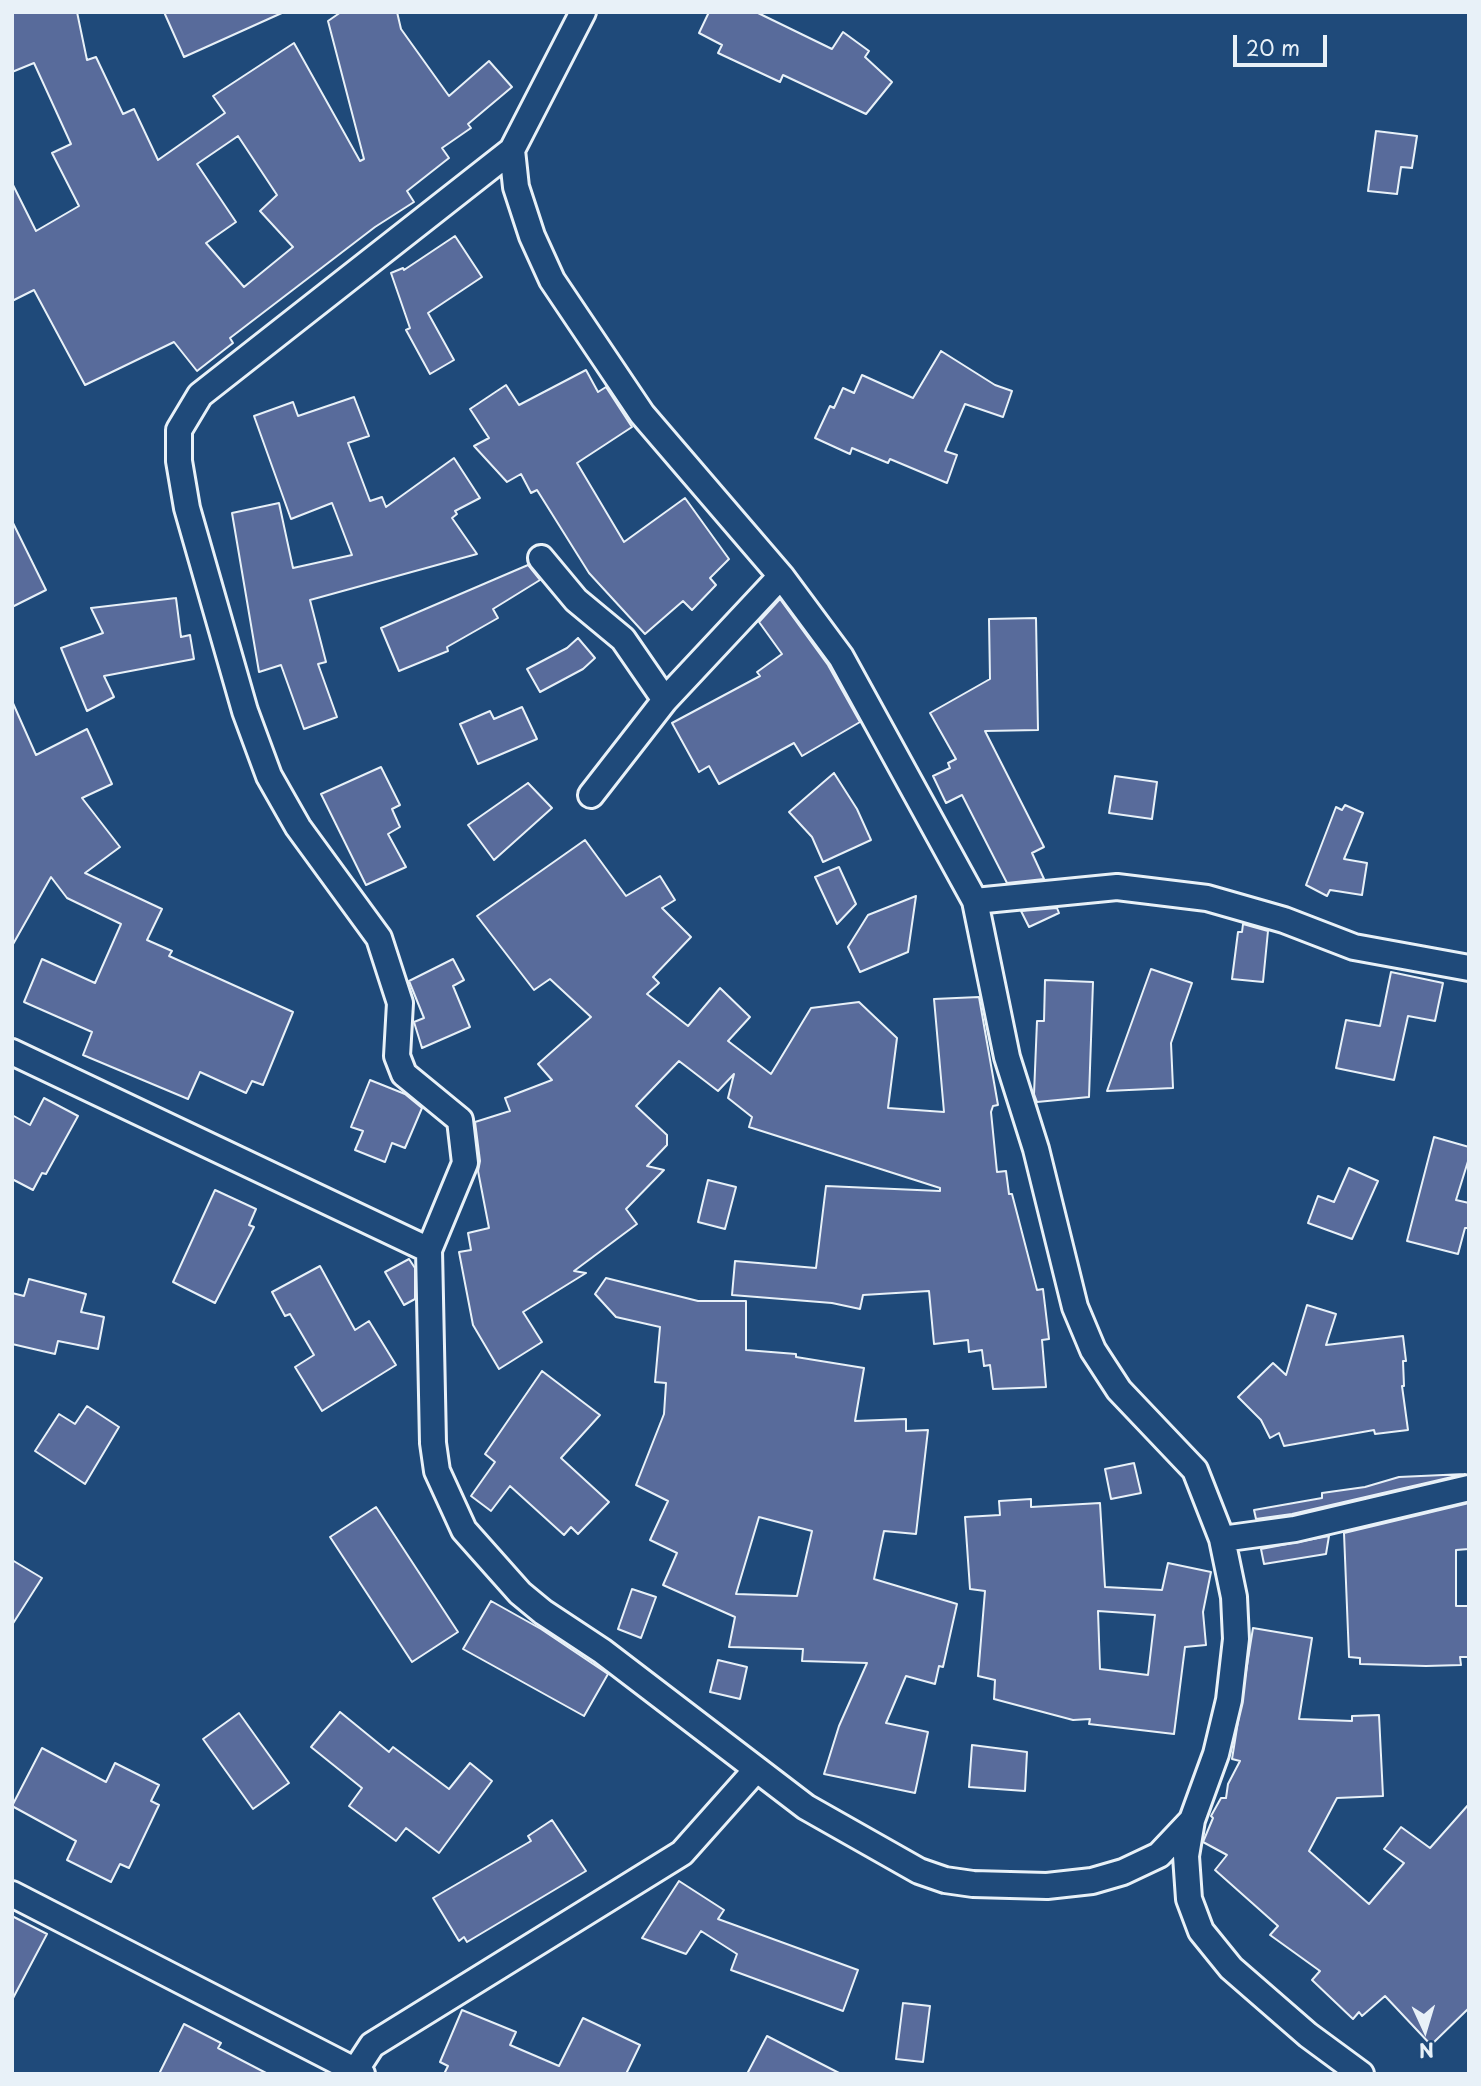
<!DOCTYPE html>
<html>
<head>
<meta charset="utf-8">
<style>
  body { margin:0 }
  #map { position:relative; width:1481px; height:2086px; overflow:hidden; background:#1f4a7a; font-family:"Playpen Sans",sans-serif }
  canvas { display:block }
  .frame { position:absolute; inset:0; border:14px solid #e8f1f8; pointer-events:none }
  .north { position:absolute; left:1390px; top:1995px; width:70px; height:70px; -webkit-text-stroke:5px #1f4a7a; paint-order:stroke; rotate:176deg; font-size:19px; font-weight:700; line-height:28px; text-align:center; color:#e8f1f8 }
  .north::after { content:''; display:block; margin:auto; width:24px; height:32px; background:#e8f1f8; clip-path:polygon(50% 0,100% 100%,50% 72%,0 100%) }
  .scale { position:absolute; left:1233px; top:35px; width:94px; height:32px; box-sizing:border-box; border:4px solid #e8f1f8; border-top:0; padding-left:9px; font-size:21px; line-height:24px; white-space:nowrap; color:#e8f1f8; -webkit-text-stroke:5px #1f4a7a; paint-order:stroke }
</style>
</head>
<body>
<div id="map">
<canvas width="1481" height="2086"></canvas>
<div class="frame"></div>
<div class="north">N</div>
<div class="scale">20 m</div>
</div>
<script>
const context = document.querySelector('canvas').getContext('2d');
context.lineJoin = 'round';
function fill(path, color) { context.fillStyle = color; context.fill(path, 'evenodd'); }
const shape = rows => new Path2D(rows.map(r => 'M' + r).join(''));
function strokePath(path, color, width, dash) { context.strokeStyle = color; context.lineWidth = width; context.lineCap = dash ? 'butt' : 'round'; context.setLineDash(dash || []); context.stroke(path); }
const building = shape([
  [12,12,77,12,87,60,96,57,123,114,134,109,158,160,225,113,213,96,294,43,360,161,364,159,328,21,341,12,397,12,401,29,449,96,489,61,512,87,468,124,471,128,442,148,449,158,407,191,414,202,375,227,230,338,233,343,197,371,174,342,85,385,34,290,12,301,12,183,36,231,79,206,52,153,71,144,34,63,12,72,12,12],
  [238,136,277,195,260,211,293,247,244,287,206,243,236,222,197,164,238,136],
  [164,12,284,12,184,57,164,12],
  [709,12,756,12,832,49,843,32,869,51,865,57,892,82,866,114,783,75,780,82,718,53,722,45,699,33,709,12],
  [1376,131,1417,136,1412,168,1401,167,1397,194,1368,191,1376,131],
  [455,236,482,277,428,313,454,360,430,374,406,330,410,328,391,273,403,268,404,270,455,236],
  [941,351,995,385,1012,391,1003,417,965,404,945,451,957,455,947,483,890,459,888,463,852,448,850,454,815,438,830,406,834,408,843,388,854,393,862,375,913,398,941,351],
  [586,370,598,392,606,387,632,427,577,463,624,542,685,498,729,559,710,578,716,585,692,610,683,601,645,634,589,573,537,490,531,493,521,474,507,482,474,446,489,438,470,409,506,385,519,405,586,370],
  [354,397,369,436,348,443,370,501,382,497,386,507,454,458,480,498,455,511,457,514,452,518,477,554,310,600,326,662,318,664,337,717,304,729,281,665,259,672,232,513,279,503,293,568,352,555,332,503,291,519,254,416,293,402,298,416,354,397],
  [12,521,46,590,12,607,12,521],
  [528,565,540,580,493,609,498,618,447,647,448,651,399,671,381,628,528,565],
  [176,598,181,637,190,635,194,659,104,676,114,697,87,711,61,648,103,633,91,608,176,598],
  [780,599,828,665,860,722,802,756,794,743,719,784,709,766,699,772,672,723,760,676,757,672,782,654,759,622,780,599],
  [1036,618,1038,730,985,731,1044,847,1032,853,1044,879,1007,883,962,795,946,803,933,776,950,768,948,763,956,759,930,713,990,679,989,619,1036,618],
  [578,638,595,658,583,669,540,692,527,669,567,648,578,638],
  [12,701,36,755,87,729,112,784,82,798,120,847,85,873,162,909,147,940,172,951,169,956,293,1012,263,1085,252,1081,246,1093,200,1072,188,1099,83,1055,92,1032,24,1002,42,959,95,983,121,924,67,898,51,877,12,946,12,701],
  [522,707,537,739,478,764,460,724,490,711,494,719,522,707],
  [381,767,400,805,392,809,400,827,388,834,406,867,366,885,321,794,381,767],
  [834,773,857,809,871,840,823,862,812,837,789,812,834,773],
  [1115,776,1157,782,1152,819,1109,813,1115,776],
  [528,783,552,808,494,860,468,825,528,783],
  [1345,805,1363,813,1344,859,1367,863,1362,895,1330,890,1327,896,1306,885,1336,807,1342,810,1345,805],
  [585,840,626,896,660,876,675,900,662,908,691,937,653,977,659,983,647,994,688,1026,720,988,750,1017,728,1041,771,1074,811,1008,859,1002,897,1038,888,1108,944,1112,934,999,979,997,998,1105,993,1106,991,1112,997,1172,1006,1171,1009,1194,1012,1194,1037,1290,1043,1289,1049,1339,1042,1340,1046,1387,993,1389,990,1365,984,1366,982,1350,969,1352,968,1340,934,1344,929,1291,863,1295,860,1309,832,1303,732,1295,735,1261,816,1268,826,1186,940,1191,940,1188,749,1127,752,1117,728,1098,734,1074,718,1091,679,1061,636,1106,667,1135,667,1145,647,1166,664,1170,626,1209,637,1224,574,1271,586,1273,523,1312,542,1342,499,1369,473,1325,459,1252,471,1250,468,1233,489,1228,478,1171,480,1161,475,1122,510,1111,505,1098,552,1080,538,1064,591,1017,550,979,534,990,477,916,585,840],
  [839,867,856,904,837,924,815,877,839,867],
  [916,896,908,952,860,972,848,947,868,915,916,896],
  [1057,908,1059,913,1029,927,1021,911,1057,908],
  [1243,924,1268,931,1263,982,1232,979,1238,932,1242,932,1243,924],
  [453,959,464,980,453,986,470,1027,422,1048,414,1022,424,1018,409,981,453,959],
  [1151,969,1192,983,1171,1043,1173,1088,1107,1091,1151,969],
  [1391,972,1443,983,1435,1021,1408,1016,1394,1080,1336,1068,1346,1020,1380,1026,1391,972],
  [1045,980,1093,982,1089,1097,1037,1102,1034,1094,1037,1021,1044,1021,1045,980],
  [370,1080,405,1094,422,1108,405,1148,392,1143,385,1162,355,1150,363,1131,351,1127,370,1080],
  [44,1098,78,1116,46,1174,42,1173,33,1190,12,1179,12,1115,30,1125,44,1098],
  [1434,1137,1469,1147,1469,1158,1456,1200,1469,1203,1469,1228,1465,1228,1458,1254,1407,1241,1434,1137],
  [1349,1168,1378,1181,1352,1239,1308,1223,1318,1196,1334,1202,1349,1168],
  [708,1180,736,1187,725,1229,698,1222,708,1180],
  [215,1190,256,1209,249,1225,254,1227,215,1303,173,1282,215,1190],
  [409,1259,415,1268,415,1299,404,1305,385,1272,409,1259],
  [320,1266,355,1330,369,1321,396,1365,322,1411,295,1367,314,1355,290,1314,285,1316,272,1292,320,1266],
  [606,1278,698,1301,746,1301,746,1350,796,1354,796,1357,864,1368,855,1421,906,1419,906,1431,928,1430,916,1534,884,1531,874,1579,957,1604,943,1667,939,1666,935,1684,906,1676,886,1723,928,1732,915,1793,824,1774,839,1726,867,1663,802,1661,803,1649,729,1647,735,1617,663,1585,677,1553,650,1540,668,1501,636,1485,664,1414,666,1383,655,1382,660,1327,616,1317,595,1294,606,1278],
  [759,1517,812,1531,797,1596,736,1594,759,1517],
  [29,1279,86,1294,81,1312,104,1317,98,1349,58,1341,55,1354,12,1344,12,1293,24,1296,29,1279],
  [1307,1305,1336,1314,1326,1345,1403,1336,1406,1361,1403,1361,1404,1386,1402,1386,1408,1430,1375,1434,1374,1430,1284,1446,1279,1433,1270,1438,1261,1420,1238,1397,1273,1363,1286,1375,1307,1305],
  [542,1371,600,1415,561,1458,609,1502,578,1534,571,1527,564,1535,510,1486,491,1511,471,1496,495,1462,485,1454,542,1371],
  [87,1406,119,1427,85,1484,35,1451,59,1414,75,1424,87,1406],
  [1134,1463,1141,1493,1111,1499,1105,1469,1134,1463],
  [1465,1474,1292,1514,1256,1519,1254,1510,1322,1498,1322,1493,1365,1487,1399,1477,1465,1474],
  [1031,1499,1031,1507,1100,1503,1105,1587,1162,1590,1168,1563,1211,1572,1203,1612,1206,1645,1185,1647,1174,1734,1089,1724,1090,1719,1073,1720,994,1699,995,1680,978,1676,985,1591,970,1589,965,1517,1000,1515,999,1501,1031,1499],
  [1098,1611,1155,1615,1148,1675,1100,1669,1098,1611],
  [1469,1503,1469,1549,1456,1550,1456,1606,1469,1606,1469,1657,1460,1657,1461,1665,1426,1666,1360,1664,1360,1658,1349,1657,1344,1533,1469,1503],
  [376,1507,458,1632,412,1662,330,1537,376,1507],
  [1329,1536,1326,1554,1264,1564,1261,1549,1329,1536],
  [12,1560,42,1578,12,1625,12,1560],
  [632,1589,656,1597,641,1638,618,1629,632,1589],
  [491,1601,541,1629,608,1674,584,1716,463,1649,491,1601],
  [1253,1628,1312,1638,1299,1719,1352,1721,1352,1716,1379,1715,1383,1796,1337,1798,1309,1851,1369,1904,1404,1863,1384,1849,1401,1827,1430,1848,1469,1804,1469,2008,1431,2045,1385,1996,1362,2016,1359,2012,1353,2019,1312,1980,1320,1971,1270,1935,1278,1926,1215,1870,1227,1855,1203,1842,1213,1818,1211,1816,1221,1798,1226,1798,1228,1784,1240,1761,1232,1759,1253,1628],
  [718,1660,747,1667,740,1699,710,1692,718,1660],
  [340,1712,389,1752,393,1747,449,1789,470,1763,492,1781,439,1853,406,1828,396,1841,349,1806,362,1788,311,1747,340,1712],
  [239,1713,289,1783,253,1809,203,1739,239,1713],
  [972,1745,1027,1752,1025,1791,969,1787,972,1745],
  [42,1748,106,1782,115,1763,159,1785,151,1801,159,1805,129,1868,120,1864,111,1882,67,1860,76,1841,12,1806,42,1748],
  [552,1820,586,1871,467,1942,464,1937,459,1941,433,1898,531,1841,528,1836,552,1820],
  [679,1881,724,1910,718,1919,858,1970,843,2011,731,1970,737,1954,701,1931,686,1954,642,1938,679,1881],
  [12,1916,47,1934,12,2000,12,1916],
  [903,2003,930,2006,923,2062,896,2059,903,2003],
  [462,2010,516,2032,510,2045,559,2066,583,2018,640,2045,626,2074,444,2074,448,2066,440,2062,462,2010],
  [184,2024,221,2043,218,2048,268,2074,159,2074,184,2024],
  [767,2036,841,2074,747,2074,767,2036]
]);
const minor = shape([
  [583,12,512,150,516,187,532,236,552,280,642,414,781,576,841,657,975,901,1007,1057,1036,1149,1075,1307,1093,1350,1119,1390,1195,1470,1222,1539,1234,1597,1236,1639,1229,1700,1216,1754,1192,1820,1186,1856,1189,1899,1201,1931,1231,1968,1308,2035,1361,2074],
  [512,150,200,395,179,430,179,461,187,508,245,711,269,776,298,827,379,938,400,1003,397,1056,404,1074,460,1120,465,1163,429,1250,433,1443,437,1471,464,1530,520,1593,543,1612,602,1651,806,1807,919,1871,945,1880,973,1884,1047,1886,1092,1881,1123,1872,1159,1855,1192,1820],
  [541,558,576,600,623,639,665,700],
  [591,795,665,700,781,576],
  [975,901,1117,887,1207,898,1284,920,1354,947,1469,968],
  [12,1052,429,1250],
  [1222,1539,1295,1529,1469,1488],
  [12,1894,362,2074],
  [355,2071,372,2045,682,1853,755,1771]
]);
fill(building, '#586b9b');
strokePath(building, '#e8f1f8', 2);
strokePath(minor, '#e8f1f8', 30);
strokePath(minor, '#1f4a7a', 24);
</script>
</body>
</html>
